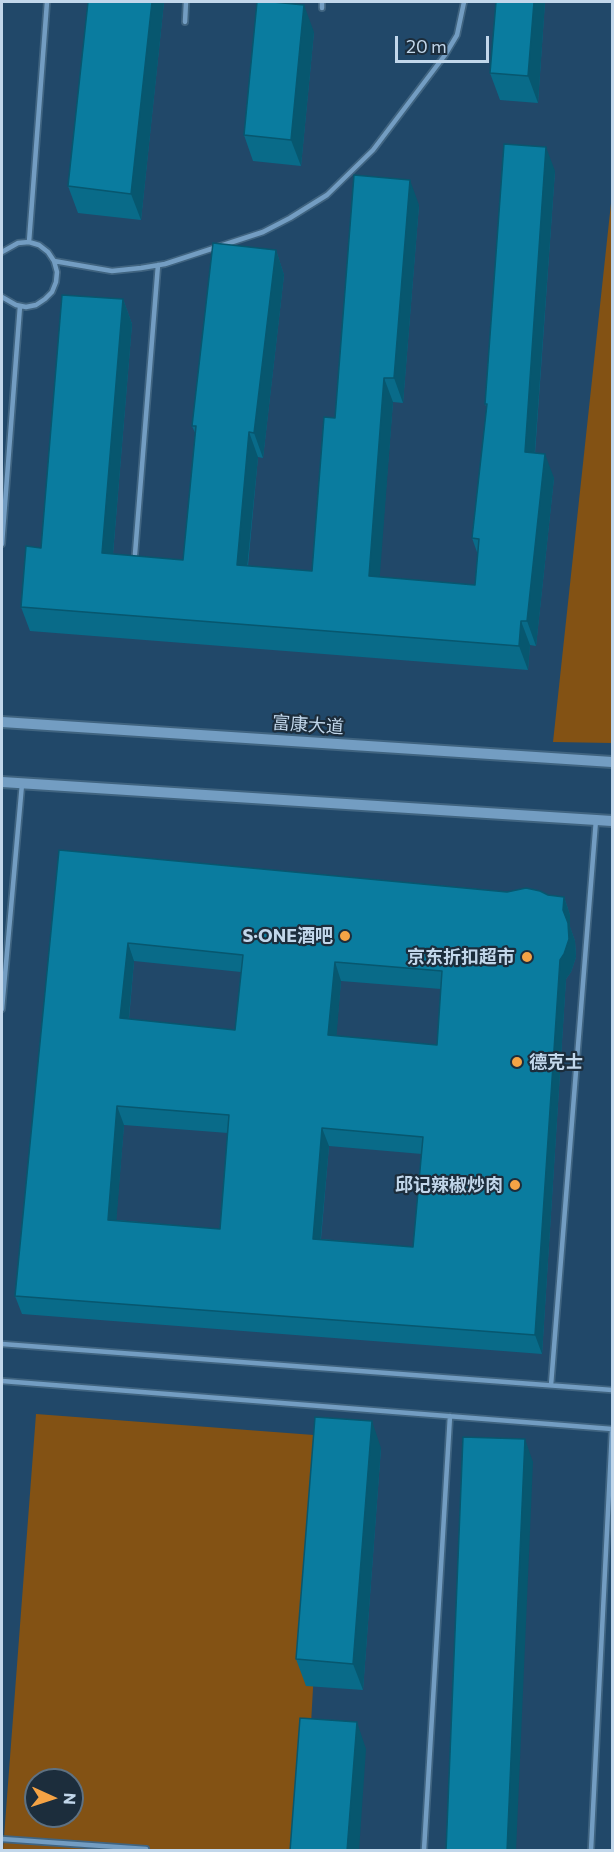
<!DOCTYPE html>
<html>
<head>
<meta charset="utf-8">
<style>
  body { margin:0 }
  #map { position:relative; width:614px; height:1852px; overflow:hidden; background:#214869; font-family:Commissioner,sans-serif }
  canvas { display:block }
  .frame { position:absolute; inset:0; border:3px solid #c2d7eb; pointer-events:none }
  .north { position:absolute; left:24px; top:1768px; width:60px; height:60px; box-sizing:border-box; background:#1c2d3c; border:2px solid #5e7182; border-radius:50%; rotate:93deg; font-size:16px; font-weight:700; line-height:24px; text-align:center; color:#c2d7eb }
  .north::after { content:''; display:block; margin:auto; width:21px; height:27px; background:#f5a345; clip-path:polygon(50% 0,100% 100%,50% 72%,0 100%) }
  .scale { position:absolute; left:395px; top:36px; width:94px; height:27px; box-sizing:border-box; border:3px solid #c2d7eb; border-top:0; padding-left:8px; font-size:18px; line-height:21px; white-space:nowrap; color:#c2d7eb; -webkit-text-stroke:4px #1c2d3c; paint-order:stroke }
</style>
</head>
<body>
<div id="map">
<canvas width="614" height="1852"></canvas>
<div class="frame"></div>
<div class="north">N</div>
<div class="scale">20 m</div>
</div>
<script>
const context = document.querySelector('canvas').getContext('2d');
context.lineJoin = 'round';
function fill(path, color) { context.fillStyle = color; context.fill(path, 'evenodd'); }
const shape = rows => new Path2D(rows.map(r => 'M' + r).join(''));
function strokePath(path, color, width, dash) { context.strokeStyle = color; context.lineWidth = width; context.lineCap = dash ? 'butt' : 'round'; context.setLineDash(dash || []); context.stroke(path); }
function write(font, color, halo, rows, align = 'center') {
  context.font = font + ' Commissioner,"Noto Sans SC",sans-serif'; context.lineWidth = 4.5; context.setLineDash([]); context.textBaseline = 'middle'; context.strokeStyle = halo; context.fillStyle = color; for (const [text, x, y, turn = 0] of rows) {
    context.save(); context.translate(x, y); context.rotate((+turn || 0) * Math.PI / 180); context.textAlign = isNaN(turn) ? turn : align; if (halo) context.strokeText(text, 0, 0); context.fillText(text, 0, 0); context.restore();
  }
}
const green = shape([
  [612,194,612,743,553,742],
  [36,1414,327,1436,304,1850,3,1850],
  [36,1780,72,1780,72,1816,36,1816]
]);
const service = shape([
  [322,8,322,2],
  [185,22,186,2],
  [29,242,47,2],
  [2,252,18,243,29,242,39,245,48,252,54,261,57,272,56,282,52,292,45,299,36,305,26,307,16,305,2,297],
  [54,261,112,271,141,268,165,264,263,232,290,218,327,195,373,150,445,55,457,35,464,2],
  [2,544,20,306],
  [135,554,158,265],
  [2,1009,22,784],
  [2,1344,612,1390],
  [2,1381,612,1429],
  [551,1385,596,820],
  [2,1839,146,1849],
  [424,1850,450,1416],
  [591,1850,612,1431]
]);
const tertiary = shape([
  [2,722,612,762],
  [2,782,612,821]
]);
const wall = shape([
  [88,2,164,2,141,220,78,213,68,186],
  [496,2,545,2,538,103,500,100,490,73],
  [314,32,301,166,253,161,244,135],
  [555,171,535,453,554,478,536,646,530,645,528,670,30,631,21,607,41,548,123,299,132,324,113,554,183,560,196,435,192,426,276,250,284,275,263,458,258,457,248,566,312,571,335,418,419,205,403,403,393,402,379,577,475,585,478,555,472,538,487,408,485,404],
  [59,850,564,897,570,915,570,927,575,941,576,957,571,972,566,979,542,1354,22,1314,15,1296],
  [134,961,241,972,235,1030,129,1019],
  [341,981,441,989,437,1045,336,1036],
  [124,1125,228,1133,220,1229,116,1220],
  [329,1146,422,1154,413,1247,321,1239],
  [381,1448,363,1690,306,1686,296,1659]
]);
const shadedWall = shape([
  [152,2,164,2,141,220,131,194],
  [534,2,545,2,538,103,528,76],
  [304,5,314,32,301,166,291,140],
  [546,147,555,171,533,476,525,452],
  [410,180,419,205,403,403,394,378],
  [276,250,284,275,263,458,254,433],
  [123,299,132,324,111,577,102,553],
  [384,378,393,402,378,600,369,576],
  [249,432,258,457,245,589,237,565],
  [545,454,554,478,536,646,527,621],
  [521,621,530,645,528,670,519,646],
  [564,897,570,915,570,927,575,941,576,957,571,972,566,979,542,1354,535,1335],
  [128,943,134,961,127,1037,120,1018],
  [335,962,341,981,335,1054,328,1035],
  [117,1106,124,1125,115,1238,108,1220],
  [322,1128,329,1146,319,1257,313,1239],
  [372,1421,381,1448,363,1690,353,1664],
  [525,1439,533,1462,516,1851,507,1851],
  [357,1722,366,1749,359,1851,347,1851]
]);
const building = shape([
  [88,2,152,2,131,194,68,186,88,2],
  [257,2,273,2,304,5,291,140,244,135,257,2],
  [496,2,534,2,528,76,490,73,496,2],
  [504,144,546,147,525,452,545,454,527,621,521,621,519,646,21,607,26,546,41,548,62,295,123,299,102,553,183,560,196,426,192,426,213,243,276,250,254,433,249,432,237,565,312,571,324,417,335,418,354,175,410,180,394,378,384,378,369,576,475,585,479,539,472,538,487,404,485,404,504,144],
  [59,850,507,892,526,888,540,891,548,895,564,897,563,910,568,923,569,939,564,954,560,960,535,1335,15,1296,59,850],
  [128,943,243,955,235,1030,120,1018,128,943],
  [335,962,442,971,437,1045,328,1035,335,962],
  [117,1106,229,1115,220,1229,108,1220,117,1106],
  [322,1128,423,1137,413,1247,313,1239,322,1128],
  [315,1417,372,1421,353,1664,296,1659,315,1417],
  [463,1437,525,1439,507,1851,446,1851,463,1437],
  [300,1718,357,1722,347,1851,290,1851,300,1718]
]);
const markers = [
  [345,936,6,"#f5a345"],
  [527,957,6,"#f5a345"],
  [517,1062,6,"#f5a345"],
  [515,1185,6,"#f5a345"]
];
const streetNames = [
  ["富康大道",308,725,4]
];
const poiNames = [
  ["S·ONE酒吧",333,936],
  ["京东折扣超市",515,957],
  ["德克士",529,1062,"left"],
  ["邱记辣椒炒肉",503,1185]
];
fill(green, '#835214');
strokePath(service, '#406480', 8);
strokePath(tertiary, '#406480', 14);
strokePath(service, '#739dc2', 4.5);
strokePath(tertiary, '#739dc2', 10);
fill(wall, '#096b89');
fill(shadedWall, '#07576f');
fill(building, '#0a7c9f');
strokePath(building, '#07576f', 1.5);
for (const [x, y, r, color] of markers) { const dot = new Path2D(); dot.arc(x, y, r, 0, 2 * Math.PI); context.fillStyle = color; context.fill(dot); strokePath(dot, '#1c2d3c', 2); }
write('18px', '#c2d7eb', '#1c2d3c', streetNames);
write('bold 18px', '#c2d7eb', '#1c2d3c', poiNames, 'right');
</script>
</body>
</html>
